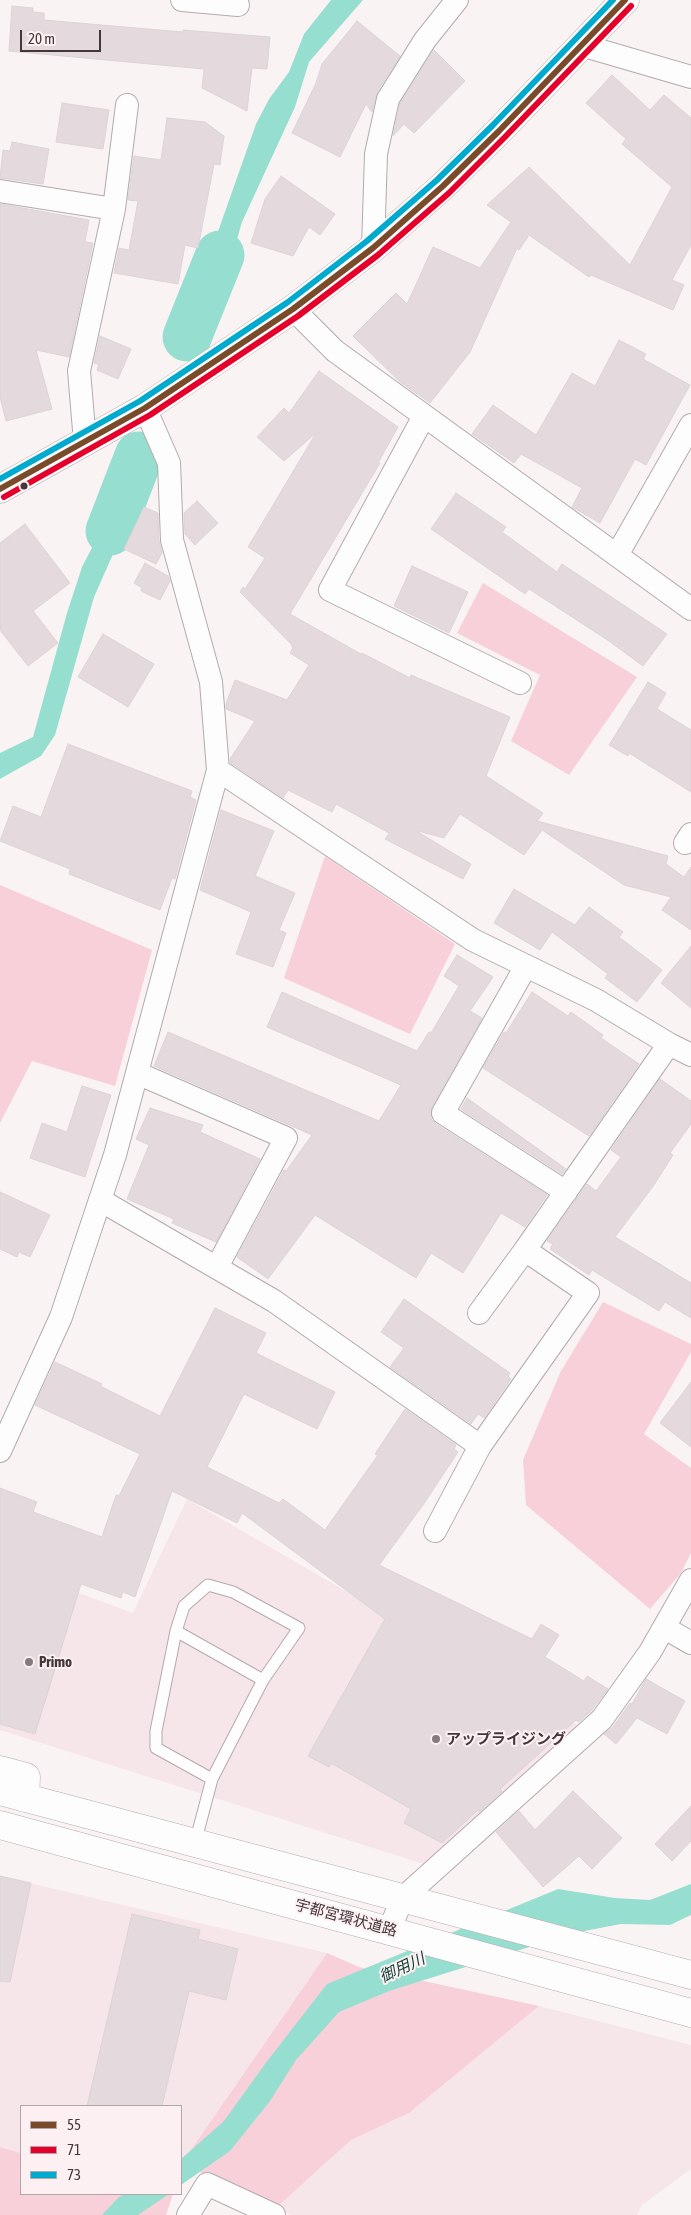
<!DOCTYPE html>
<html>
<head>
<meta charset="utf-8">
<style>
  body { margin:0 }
  #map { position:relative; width:691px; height:2215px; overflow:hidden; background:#faf3f4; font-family:"Asap Condensed",sans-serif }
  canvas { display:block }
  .legend { position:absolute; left:20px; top:2105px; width:162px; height:90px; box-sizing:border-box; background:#fdf0f3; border:1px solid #b3a6a9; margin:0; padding:6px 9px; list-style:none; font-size:15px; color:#44373a }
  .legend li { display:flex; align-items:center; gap:10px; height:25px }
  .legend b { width:25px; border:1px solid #b3a6a9 }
  .scale { position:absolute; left:20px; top:30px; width:81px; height:22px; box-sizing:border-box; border:2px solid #44373a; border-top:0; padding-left:6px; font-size:15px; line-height:18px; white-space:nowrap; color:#44373a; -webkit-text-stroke:4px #fdf0f3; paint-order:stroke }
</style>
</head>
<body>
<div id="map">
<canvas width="691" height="2215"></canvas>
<ul class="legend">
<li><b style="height:6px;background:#7a4b2a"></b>55</li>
<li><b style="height:6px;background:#e4002b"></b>71</li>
<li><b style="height:6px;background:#00a9ce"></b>73</li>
</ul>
<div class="scale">20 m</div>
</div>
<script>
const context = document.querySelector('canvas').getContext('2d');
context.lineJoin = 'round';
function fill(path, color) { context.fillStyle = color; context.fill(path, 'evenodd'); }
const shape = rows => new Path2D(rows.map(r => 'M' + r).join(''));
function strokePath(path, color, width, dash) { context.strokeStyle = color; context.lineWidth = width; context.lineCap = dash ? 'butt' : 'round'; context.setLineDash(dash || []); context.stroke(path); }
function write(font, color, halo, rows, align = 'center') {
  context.font = font + ' "Asap Condensed","Noto Sans JP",sans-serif'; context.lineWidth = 4; context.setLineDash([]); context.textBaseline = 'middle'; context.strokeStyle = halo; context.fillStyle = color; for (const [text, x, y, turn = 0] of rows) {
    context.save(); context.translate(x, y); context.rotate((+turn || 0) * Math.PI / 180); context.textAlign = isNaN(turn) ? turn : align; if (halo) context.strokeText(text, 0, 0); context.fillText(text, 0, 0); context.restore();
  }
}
const built = shape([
  [187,1499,582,1728,430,1866,0,1730,0,1564,133,1613],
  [0,1876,327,1953,184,2160,181,2160,181,2106,21,2106,21,2153,0,2147],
  [539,2006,691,2045,691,2169,642,2205,637,2215,291,2215,276,2208,351,2140,409,2113]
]);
const green = shape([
  [483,583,637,677,569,775,511,741,540,675,457,633],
  [325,856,455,944,410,1034,284,978],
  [0,885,152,950,115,1086,32,1061,0,1123],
  [603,1302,691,1344,691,1352,644,1434,691,1468,691,1553,681,1573,650,1609,526,1505,523,1460,561,1371],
  [327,1953,359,1967,539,2006,409,2113,351,2140,276,2208,200,2172,184,2160],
  [0,2147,21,2153,21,2194,173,2194,166,2215,0,2215]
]);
const water = shape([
  [331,0,363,0,309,62,295,107,242,222,229,266,214,298,207,310,186,322,256,124,269,99,289,72,304,34],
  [153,464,94,597,55,735,41,756,0,779,0,753,33,737,67,613,82,567,97,538,120,472],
  [691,1884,691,1915,670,1925,621,1924,574,1933,389,1991,339,2012,296,2060,270,2101,230,2151,181,2185,181,2159,224,2121,265,2064,327,1984,558,1889,615,1898,650,1900],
  [126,2194,169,2194,138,2215,102,2215,119,2197]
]);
const river = shape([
  [187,337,220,255],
  [110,531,139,456]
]);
const building = shape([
  [12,6,33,8,33,12,44,13,44,20,183,32,183,30,270,37,267,69,252,68,247,111,202,88,204,69,9,51,12,6],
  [357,21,400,56,377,92,372,112,366,104,340,157,292,133,316,83,322,64,357,21],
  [434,50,465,81,414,133,404,124,393,136,400,104,434,50],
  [612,75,650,110,664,95,691,118,691,245,672,280,684,285,673,310,591,275,589,277,529,235,519,250,517,248,470,352,430,403,399,381,353,336,396,293,407,304,433,247,480,268,511,222,487,205,529,167,630,265,672,187,622,144,626,139,586,103,612,75],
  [62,103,109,110,103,149,56,142,62,103],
  [167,118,205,122,224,136,220,165,214,164,198,248,185,245,178,284,114,273,119,248,129,250,138,201,128,200,134,156,161,160,167,118],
  [12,142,49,149,43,184,0,178,3,150,10,151,12,142],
  [281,176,335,214,320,235,309,227,293,256,251,243,265,199,281,176],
  [0,204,89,220,85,242,93,243,69,357,36,350,52,409,6,421,0,397,0,204],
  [100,336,131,349,118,379,97,370,99,364,94,363,100,336],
  [619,340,646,354,643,359,690,385,646,465,635,459,600,523,572,507,582,488,521,454,514,463,472,434,493,405,536,435,572,373,595,386,619,340],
  [319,371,398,427,378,463,380,463,290,614,361,654,362,653,410,678,411,675,510,717,486,776,543,813,537,821,668,856,666,864,684,877,691,867,691,930,662,910,671,897,624,885,542,830,524,855,460,814,444,838,418,831,418,832,471,864,463,879,385,839,389,833,336,804,332,812,288,790,283,798,231,763,230,759,255,721,226,709,226,704,235,680,287,700,309,665,290,653,293,648,291,644,240,592,243,587,245,589,265,558,248,547,316,433,284,461,257,437,284,408,289,413,319,371],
  [456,493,506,527,502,532,557,572,562,564,667,634,643,666,609,641,529,589,525,594,431,529,456,493],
  [197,501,218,523,195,545,185,534,184,513,197,501],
  [144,507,158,513,159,541,162,553,156,564,124,549,144,507],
  [25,524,70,583,33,611,58,643,28,666,0,630,0,543,25,524],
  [145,563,168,576,170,581,160,600,141,591,142,588,134,583,145,563],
  [412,566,468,592,449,633,394,606,412,566],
  [103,634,154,664,128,707,78,677,103,634],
  [648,682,666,693,657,709,691,730,691,792,629,753,628,756,609,745,648,682],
  [68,744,192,791,190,797,196,800,175,879,172,878,160,910,69,874,70,869,0,841,13,806,41,817,68,744],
  [221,810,274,831,255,876,295,893,279,930,286,933,273,967,236,954,251,912,200,890,221,810],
  [514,889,575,925,589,907,623,932,619,937,662,970,637,1002,605,978,608,974,552,932,540,950,494,923,514,889],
  [691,946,691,1008,661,983,691,946],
  [457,955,493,977,470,1011,482,1018,432,1107,431,1119,436,1124,547,1195,525,1227,501,1213,463,1273,431,1253,416,1278,315,1215,268,1279,237,1257,284,1170,286,1171,312,1135,154,1066,168,1032,379,1121,401,1085,267,1027,282,992,417,1051,429,1032,431,1033,459,986,444,976,457,955],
  [532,992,568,1016,571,1012,603,1035,601,1038,639,1064,589,1136,483,1068,504,1032,506,1033,532,992],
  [660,1079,691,1101,691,1124,670,1153,673,1155,654,1185,615,1237,691,1283,691,1318,665,1302,659,1311,592,1270,589,1275,550,1249,553,1244,547,1241,587,1184,596,1191,621,1157,611,1150,660,1079],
  [82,1086,111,1095,85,1177,30,1158,42,1123,67,1132,82,1086],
  [467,1098,566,1169,562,1174,461,1109,467,1098],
  [150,1108,203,1125,200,1132,260,1159,216,1242,172,1223,174,1219,127,1199,149,1145,136,1139,150,1108],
  [0,1192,50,1215,30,1257,19,1252,17,1257,0,1249,0,1192],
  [404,1299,510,1373,508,1376,511,1379,484,1418,478,1414,471,1424,390,1367,404,1348,381,1332,404,1299],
  [215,1308,266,1333,256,1353,335,1392,317,1429,244,1394,207,1467,279,1503,283,1499,325,1530,378,1455,375,1454,405,1409,456,1445,454,1449,458,1452,423,1505,379,1565,532,1639,541,1624,559,1635,545,1657,584,1681,587,1676,608,1689,592,1710,579,1722,576,1720,500,1789,502,1791,479,1812,478,1810,442,1843,404,1823,411,1809,331,1763,329,1767,308,1756,385,1619,242,1513,237,1523,172,1491,135,1597,123,1592,121,1598,81,1584,35,1734,0,1724,0,1488,37,1502,33,1512,102,1537,116,1495,119,1496,140,1454,35,1405,55,1362,102,1384,100,1386,160,1416,215,1308],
  [691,1382,691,1447,660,1423,691,1382],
  [646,1679,685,1701,667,1734,637,1718,616,1744,604,1734,613,1727,630,1703,632,1704,646,1679],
  [573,1791,622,1838,592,1869,579,1856,543,1887,496,1832,519,1811,535,1830,573,1791],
  [691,1806,691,1841,672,1861,655,1844,691,1806],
  [0,1876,31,1883,10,1982,0,1981,0,1876],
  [132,1914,200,1930,198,1939,238,1949,226,2000,189,1991,162,2106,87,2106,132,1914]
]);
const service = shape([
  [176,1631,263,1680,212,1779,195,1843],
  [212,1779,156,1748,156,1731,176,1631,184,1606,208,1585,233,1592,299,1628,263,1680]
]);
const minor = shape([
  [182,0,238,5],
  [581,45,691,77],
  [0,191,114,209],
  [373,248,376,154,388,99,425,40,457,0],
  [293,309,335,351,691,609],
  [145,408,169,463,172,540,211,682,218,770,473,940,596,1000,669,1044,691,1055],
  [424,416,330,590,520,683],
  [85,442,79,371,114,209,127,105],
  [617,555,691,425],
  [685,843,691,834],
  [526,966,443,1113,566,1192],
  [137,1073,286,1138,217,1267],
  [100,1200,274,1301,480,1446,588,1293,525,1250,669,1044],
  [479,1313,525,1250],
  [0,1451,61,1317,115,1155,218,770],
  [435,1531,480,1446],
  [665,1628,691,1643],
  [389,1930,403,1898,602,1719,650,1652,691,1580],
  [188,2215,207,2184,274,2215]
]);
const secondary = shape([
  [0,489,145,408,293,309,373,248,443,186,499,131,625,0]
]);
const trunk = shape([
  [0,1770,26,1777,25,1798],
  [0,1791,691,1975],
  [0,1825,691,2013]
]);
const bus1 = shape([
  [0,489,145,408,293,309,373,248,443,186,499,131,625,0]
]);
const bus2 = shape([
  [4,497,150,415,298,316,378,255,449,193,505,137,631,6]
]);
const bus3 = shape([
  [0,479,140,401,288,302,367,241,437,180,493,125,613,0]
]);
const markers = [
  [24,486,4.5,"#44373a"],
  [29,1662,5,"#84797b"],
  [436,1739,5,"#84797b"]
];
const poiNames = [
  ["Primo",39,1662],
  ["アップライジング",446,1739]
];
const streetNames = [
  ["宇都宮環状道路",346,1918,15]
];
const waterNames = [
  ["御用川",402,1968,-25]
];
fill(built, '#f7e6e9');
fill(green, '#f7d0da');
fill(water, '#96dfd0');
strokePath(river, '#96dfd0', 49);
fill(building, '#e4dadd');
strokePath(building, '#dcd3d5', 1);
strokePath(service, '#b3aaac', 13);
strokePath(minor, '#b3aaac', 24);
strokePath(secondary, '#b3aaac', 29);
strokePath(trunk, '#b3aaac', 29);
strokePath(service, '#fefdfd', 11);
strokePath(minor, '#fefdfd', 22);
strokePath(secondary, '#fefdfd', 28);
strokePath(trunk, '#fefdfd', 28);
strokePath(bus1, '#7a4b2a', 6);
strokePath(bus2, '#e4002b', 6);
strokePath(bus3, '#00a9ce', 6);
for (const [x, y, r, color] of markers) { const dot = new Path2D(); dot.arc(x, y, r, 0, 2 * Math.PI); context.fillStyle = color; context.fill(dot); strokePath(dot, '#fdf0f3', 2); }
write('bold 15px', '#44373a', '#fdf0f3', poiNames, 'left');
write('15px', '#44373a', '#fdf0f3', streetNames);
write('italic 16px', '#0c3e35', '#fdf0f3', waterNames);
</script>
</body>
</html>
